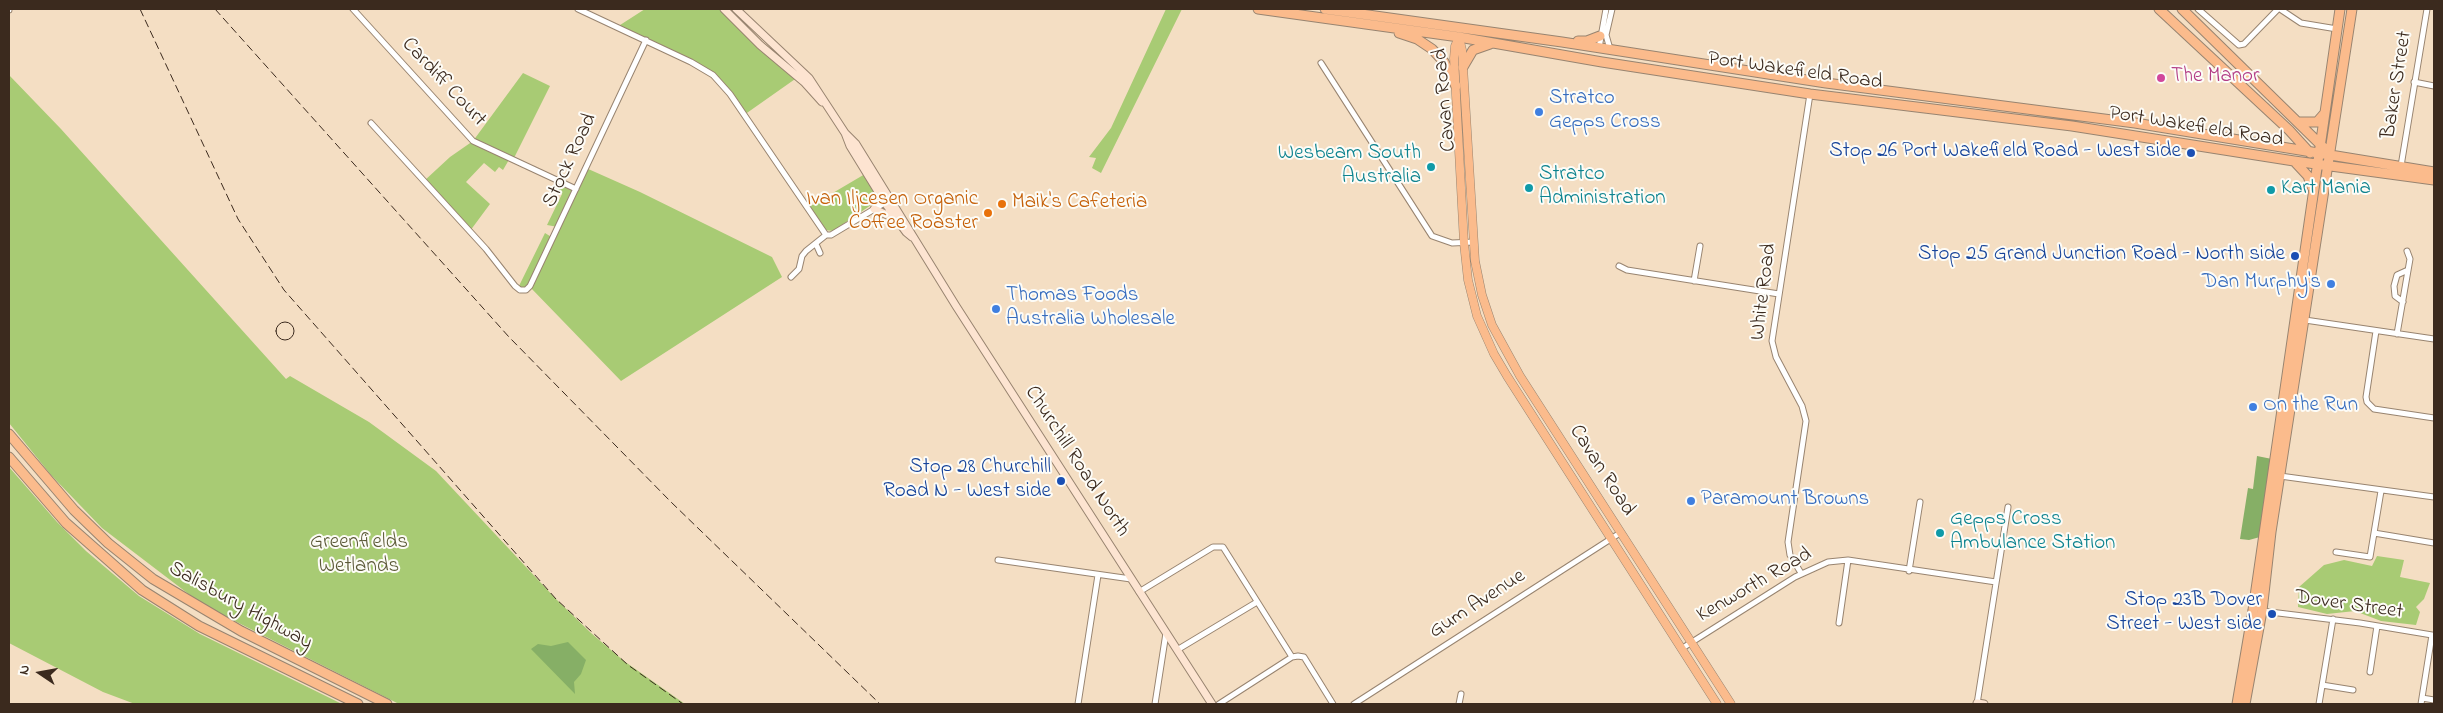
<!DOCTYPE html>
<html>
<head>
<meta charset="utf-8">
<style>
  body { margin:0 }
  #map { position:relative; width:2443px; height:713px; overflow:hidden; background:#f4dec3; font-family:"Indie Flower",sans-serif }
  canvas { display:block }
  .frame { position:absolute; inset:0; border:10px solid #3b2a1e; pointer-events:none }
  .north { position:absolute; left:15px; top:648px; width:50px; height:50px; -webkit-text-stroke:4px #fdfcf7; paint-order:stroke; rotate:282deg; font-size:14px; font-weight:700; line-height:20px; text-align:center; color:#3b2a1e }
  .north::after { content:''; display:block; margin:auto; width:18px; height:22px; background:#3b2a1e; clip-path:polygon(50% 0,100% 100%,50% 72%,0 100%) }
</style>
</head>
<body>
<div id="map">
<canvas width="2443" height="713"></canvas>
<div class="frame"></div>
<div class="north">N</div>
</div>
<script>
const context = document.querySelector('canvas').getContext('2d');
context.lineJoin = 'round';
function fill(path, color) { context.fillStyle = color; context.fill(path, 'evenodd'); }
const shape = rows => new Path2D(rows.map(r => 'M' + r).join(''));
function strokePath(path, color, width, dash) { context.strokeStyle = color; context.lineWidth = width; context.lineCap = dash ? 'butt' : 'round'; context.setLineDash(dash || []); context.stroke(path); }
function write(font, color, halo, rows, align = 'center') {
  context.font = font + ' "Indie Flower",sans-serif'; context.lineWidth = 4; context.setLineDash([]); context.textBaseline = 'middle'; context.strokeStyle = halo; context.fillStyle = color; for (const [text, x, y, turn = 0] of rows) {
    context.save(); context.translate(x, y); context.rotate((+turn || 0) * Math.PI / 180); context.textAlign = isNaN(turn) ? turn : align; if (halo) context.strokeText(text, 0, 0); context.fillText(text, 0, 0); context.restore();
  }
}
const green = shape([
  [645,9,724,9,798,77,744,115,713,75,617,27],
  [1166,9,1182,9,1101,173,1092,168,1096,158,1089,157,1111,128],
  [523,73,550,86,513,160,510,158,503,170,499,167,495,172,484,163,466,182,490,204,470,231,424,181,450,157,473,141],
  [9,75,61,129,286,379,290,376,369,422,436,471,556,599,591,633,624,661,685,704,399,704,203,605,102,528,51,475,9,423],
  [586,168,640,192,772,257,782,277,621,381,530,287,518,288,545,233,553,238,558,227,547,225,562,194,553,190,559,181,576,189],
  [865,174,875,191,874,203,833,231,825,230,809,207],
  [9,467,57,522,86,551,139,596,200,634,342,704,135,704,103,692,9,643],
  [2377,556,2404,560,2400,577,2430,583,2424,599,2416,607,2420,612,2416,625,2381,621,2355,611,2327,614,2298,607,2299,587,2324,565,2344,560,2372,566]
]);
const forest = shape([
  [2257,456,2272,459,2260,537,2249,540,2240,539,2248,488,2253,489],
  [568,642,586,660,581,674,574,682,575,694,531,649,538,644,551,646]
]);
const street = shape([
  [353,9,473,141,576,189],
  [578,9,691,62,713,75,730,94,826,235,831,235,886,202],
  [2198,9,2239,45,2244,44,2278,9],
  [2280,9,2301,23,2337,29],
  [9,10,9,9],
  [1599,48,1606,9],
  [1610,49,1606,35,1612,9],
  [1321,63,1432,236,1452,243,1474,242],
  [2414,82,2434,86],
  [371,123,486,249,515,286,520,290,526,290,530,286,646,40],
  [2401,166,2427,9],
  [816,244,820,253],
  [1619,266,1627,270,1779,294],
  [791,277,799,269,802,256,806,251,826,235],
  [1694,281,1700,246],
  [2403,302,2395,296,2394,286,2397,275,2408,270],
  [2305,320,2434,339],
  [2376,331,2366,397,2367,402,2374,409,2434,418],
  [2397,334,2410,259,2407,251],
  [2280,476,2434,497],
  [2374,533,2434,543],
  [2336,552,2370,557,2381,491],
  [998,560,1131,579],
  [1909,571,1920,502],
  [1801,573,1790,555,1788,542,1806,421,1802,406,1776,357,1772,341,1810,94],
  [1139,592,1213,547,1223,547,1292,657],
  [2262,611,2360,623,2432,635,2421,704],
  [1839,623,1848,560],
  [1681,649,1795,577,1828,562,1848,560,1996,582],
  [1177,650,1257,602],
  [2370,672,2377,626],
  [2322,685,2353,690],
  [2422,698,2434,700],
  [1078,704,1098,575],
  [1155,704,1166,633],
  [1219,704,1292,657,1298,656,1304,657,1333,704],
  [1354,704,1620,533],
  [1459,704,1461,694],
  [1977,704,2008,507],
  [2319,704,2333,619]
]);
const secondary = shape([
  [724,9,760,45,804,82,822,102],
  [736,9,809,78,845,133,850,146,885,203,906,232,912,237],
  [845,133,856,144,956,306,1212,704],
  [874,209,896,219],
  [1977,703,1984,704]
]);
const primary = shape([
  [1459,37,1462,50,1475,261,1482,295,1492,325,1520,376,1731,704],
  [1459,37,1455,46,1454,58,1464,243,1468,280,1477,316,1494,354,1507,376,1717,704]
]);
const highway = shape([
  [1258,9,1459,37,1602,62,1810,94,2072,126,2294,161,2434,180],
  [1325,9,1562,42,1826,83,2135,123,2434,172],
  [2159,9,2289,130,2310,153],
  [2182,9,2323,147],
  [1399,33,1417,39,1432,49,1444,62,1456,86],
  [1578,41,1587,41,1600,36],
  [1463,67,1473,50,1490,44],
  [2298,122,2317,122,2324,114],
  [2294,161,2308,176,2312,187],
  [9,434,74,510,108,543,153,579,241,631,387,704],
  [9,457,66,523,142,590,199,626,358,704],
  [2237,704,2253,610,2340,9],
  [2245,704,2262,611,2271,532,2352,9]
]);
const tram = shape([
  '276 331a9 9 0 1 1 18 0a9 9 0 1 1-18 0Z'
]);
const rail = shape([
  [140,9,238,219,284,290,556,599,628,665,683,704],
  [215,9,509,337,671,502,880,704]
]);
const markers = [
  [2161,78,5,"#d1479c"],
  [1539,112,5,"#3f7fe0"],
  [2191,153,5,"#1a4fb4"],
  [1431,167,5,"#0f9aa8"],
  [1529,188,5,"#0f9aa8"],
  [2271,190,5,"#0f9aa8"],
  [1002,204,5,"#e8710a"],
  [988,213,5,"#e8710a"],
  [2295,256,5,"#1a4fb4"],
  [2331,284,5,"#3f7fe0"],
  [996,309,5,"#3f7fe0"],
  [2253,407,5,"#3f7fe0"],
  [1061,481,5,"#1a4fb4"],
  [1691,501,5,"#3f7fe0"],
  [1940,533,5,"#0f9aa8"],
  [2272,614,5,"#1a4fb4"]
];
const streetNames = [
  ["Port Wakefield Road",1795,72,8],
  ["Cardiff Court",443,83,47],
  ["Baker Street",2398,85,-81],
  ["Cavan Road",1446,100,-95],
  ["Port Wakefield Road",2196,128,9],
  ["Stock Road",571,161,-65],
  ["White Road",1765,292,-83],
  ["Churchill Road North",1076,462,57],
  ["Cavan Road",1601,471,57],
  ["Kenworth Road",1755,586,-30],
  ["Gum Avenue",1478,605,-33],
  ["Dover Street",2349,606,8],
  ["Salisbury Highway",240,607,29]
];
const hotelNames = [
  ["The Manor",2171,78]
];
const shopNames = [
  ["Stratco",1549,100],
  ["Gepps Cross",1549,124],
  ["Dan Murphy's",2321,284,"right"],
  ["Thomas Foods",1006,297],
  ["Australia Wholesale",1006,321],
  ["On the Run",2263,407],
  ["Paramount Browns",1701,501]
];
const transitNames = [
  ["Stop 26 Port Wakefield Road - West side",2181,153],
  ["Stop 25 Grand Junction Road - North side",2285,256],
  ["Stop 28 Churchill",1051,469],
  ["Road N - West side",1051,493],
  ["Stop 23B Dover",2262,602],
  ["Street - West side",2262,626]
];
const cultureNames = [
  ["Wesbeam South",1421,155,"right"],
  ["Australia",1421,179,"right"],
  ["Stratco",1539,176],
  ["Administration",1539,200],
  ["Kart Mania",2281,190],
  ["Gepps Cross",1950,521],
  ["Ambulance Station",1950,545]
];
const foodNames = [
  ["Ivan Iljcesen Organic",978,201],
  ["Coffee Roaster",978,225],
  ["Maik's Cafeteria",1012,204,"left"]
];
const parkNames = [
  ["Greenfields",359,544],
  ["Wetlands",359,568]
];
fill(green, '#a8cb74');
fill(forest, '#86af66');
strokePath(street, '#988470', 7);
strokePath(secondary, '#988470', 9);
strokePath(primary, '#988470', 9);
strokePath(highway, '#988470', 11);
strokePath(street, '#fff', 5);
strokePath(secondary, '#fde4d1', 7);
strokePath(primary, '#fbbb8c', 8);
strokePath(highway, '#fbbb8c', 9);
strokePath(tram, '#3b2a1e', 1);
strokePath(rail, '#3b2a1e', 1, [8, 4]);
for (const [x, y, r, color] of markers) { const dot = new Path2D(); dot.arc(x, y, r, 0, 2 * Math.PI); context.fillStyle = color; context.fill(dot); strokePath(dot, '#fdfcf7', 2); }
write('21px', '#3b2a1e', '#fdfcf7', streetNames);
write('21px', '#b23c85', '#fdfcf7', hotelNames, 'left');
write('21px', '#366cbe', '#fdfcf7', shopNames, 'left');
write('21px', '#164399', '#fdfcf7', transitNames, 'right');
write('21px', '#0d838f', '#fdfcf7', cultureNames, 'left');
write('21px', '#c56008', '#fdfcf7', foodNames, 'right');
write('21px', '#5c5a38', '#fdfcf7', parkNames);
</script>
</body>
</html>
